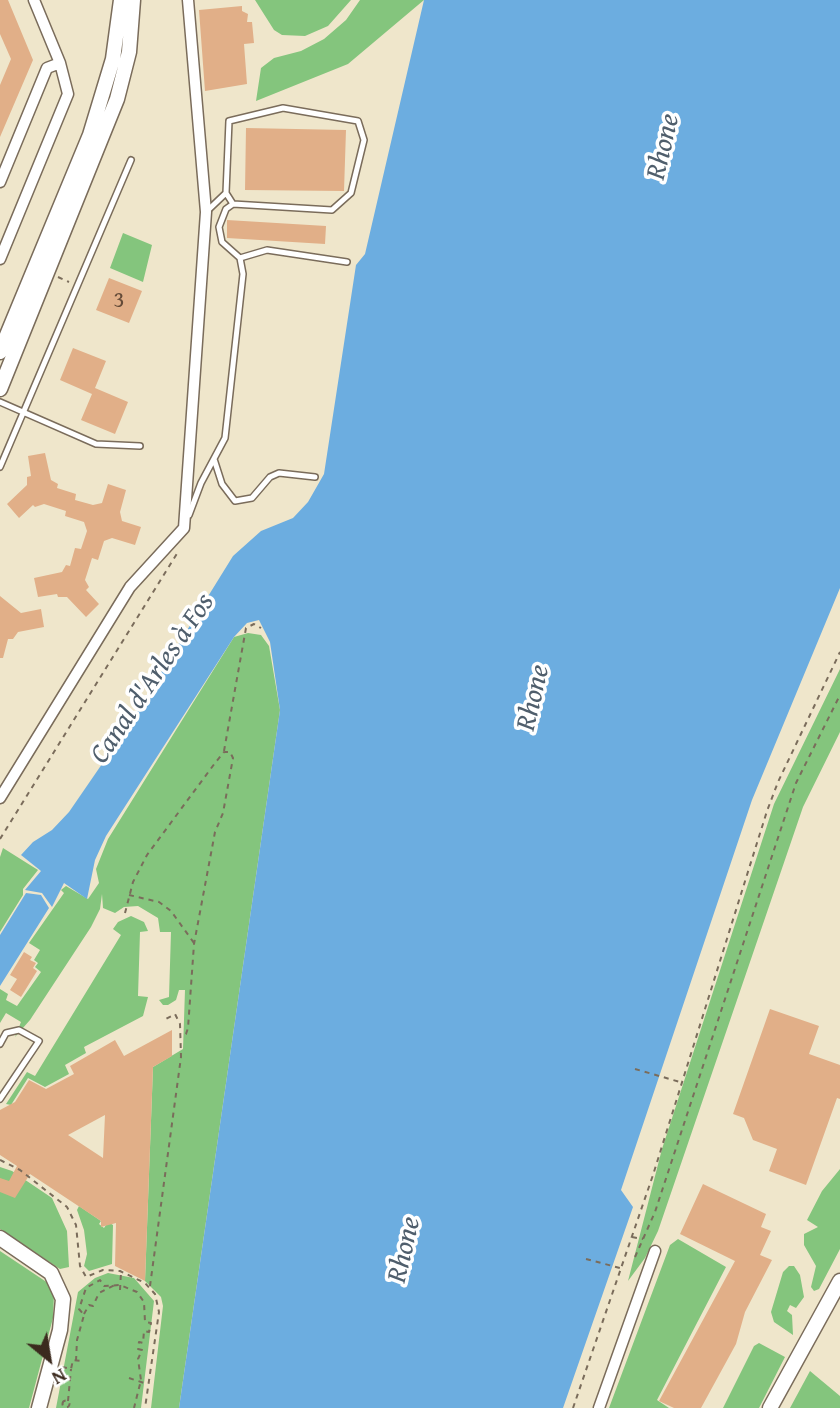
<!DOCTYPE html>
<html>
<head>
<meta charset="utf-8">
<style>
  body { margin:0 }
  #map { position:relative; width:840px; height:1408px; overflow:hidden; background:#efe6cb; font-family:"Gentium Book Plus",serif }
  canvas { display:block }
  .north { position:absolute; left:14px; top:1324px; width:70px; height:70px; -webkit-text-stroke:5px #fff; paint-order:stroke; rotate:150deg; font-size:19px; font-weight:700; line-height:28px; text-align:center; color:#3b2a1e }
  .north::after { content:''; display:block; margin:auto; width:24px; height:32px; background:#3b2a1e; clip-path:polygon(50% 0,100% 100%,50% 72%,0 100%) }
</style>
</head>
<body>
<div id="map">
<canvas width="840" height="1408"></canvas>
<div class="north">N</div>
</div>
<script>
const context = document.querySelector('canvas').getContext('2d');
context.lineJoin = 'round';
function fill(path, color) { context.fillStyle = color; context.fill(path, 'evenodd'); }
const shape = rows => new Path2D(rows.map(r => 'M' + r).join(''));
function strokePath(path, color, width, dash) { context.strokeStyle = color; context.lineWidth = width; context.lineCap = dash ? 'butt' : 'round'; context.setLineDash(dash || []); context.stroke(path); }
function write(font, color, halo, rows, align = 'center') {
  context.font = font + ' "Gentium Book Plus",serif'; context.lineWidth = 7; context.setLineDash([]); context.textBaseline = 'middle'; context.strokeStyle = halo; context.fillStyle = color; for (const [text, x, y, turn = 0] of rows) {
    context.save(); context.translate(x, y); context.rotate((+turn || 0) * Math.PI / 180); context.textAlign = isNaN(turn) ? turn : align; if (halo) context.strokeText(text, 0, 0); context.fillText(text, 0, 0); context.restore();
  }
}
const green = shape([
  [255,0,351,0,328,26,305,36,282,35,274,30],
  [360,0,424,0,348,64,256,101,261,68,274,58,301,51,324,39,346,20],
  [123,233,152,245,143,282,110,268],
  [248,633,261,635,269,646,280,710,179,1408,151,1408,163,1306,161,1297,145,1281,153,1067,183,1049,185,990,179,990,176,1000,168,1005,163,1005,159,1000,169,997,171,932,160,932,158,918,138,906,124,907,115,913,103,908,102,894,100,909,91,927,30,1020,15,1037,21,1022,6,1013,0,1023,0,989,8,994,6,1000,17,1006,41,972,35,967,38,963,34,960,40,950,29,943,64,893,61,890,66,886,88,899,99,883,96,869,108,839,234,637],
  [840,669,840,732,803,807,658,1231,645,1258,628,1281,662,1149,774,804],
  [3,848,38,870,23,889,23,895,0,932,0,857],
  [131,916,144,922,148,931,140,932,138,996,148,997,143,1016,84,1047,86,1053,65,1065,69,1074,45,1087,28,1078,11,1105,6,1104,27,1072,35,1076,121,935,113,929,118,922],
  [0,1167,12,1171,52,1198,67,1231,69,1267,60,1269,0,1229],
  [840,1169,840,1249,819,1289,814,1291,811,1287,816,1266,804,1245,804,1234,818,1227,807,1220,822,1191],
  [79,1206,101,1221,99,1224,104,1228,108,1222,113,1225,112,1264,89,1271,84,1266,87,1254,84,1230,77,1210],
  [678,1239,726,1267,657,1400,669,1408,609,1408,670,1245],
  [0,1251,48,1283,54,1294,53,1318,29,1408,0,1408],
  [789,1266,794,1266,800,1275,804,1297,796,1308,790,1305,787,1311,792,1315,793,1335,774,1322,771,1312,783,1272],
  [108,1273,134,1278,154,1301,141,1408,56,1408,78,1292,95,1278],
  [759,1343,785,1357,759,1408,723,1408,754,1346],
  [810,1371,840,1396,840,1408,790,1408]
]);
const water = shape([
  [424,0,840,0,840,588,752,800,621,1190,633,1207,563,1408,179,1408,280,710,270,642,259,620,247,623,234,637,106,836,95,860,87,899,64,883,52,907,42,893,25,890,41,871,21,855,33,842,52,830,69,812,124,732,233,556,261,531,293,518,308,502,324,474,356,265,365,254],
  [26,893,41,895,49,908,0,986,0,935]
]);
const building = shape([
  [0,0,8,0,33,60,0,137,0,85,11,59,0,34],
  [242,6,242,11,248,14,247,22,252,22,254,43,244,44,247,84,205,91,199,10],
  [246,128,346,130,344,191,245,190],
  [227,220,326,226,325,244,227,238],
  [109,278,142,291,129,323,96,310],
  [73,348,106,361,95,388,128,402,115,434,81,420,92,394,60,380],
  [45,453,51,480,58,484,57,488,76,494,75,500,93,505,102,503,108,484,126,490,120,512,122,521,141,527,135,545,112,538,104,541,98,560,92,558,85,580,89,587,86,590,99,604,86,617,67,597,58,597,57,594,38,597,34,578,62,572,66,565,70,566,75,548,81,549,87,531,84,522,65,516,66,511,44,504,35,507,33,505,19,518,7,504,27,485,27,477,31,476,28,456],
  [0,596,21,613,41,609,44,627,18,632,13,639,8,639,3,658,0,658],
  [24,952,32,957,30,960,36,963,33,968,37,971,21,997,10,990,17,979,10,975],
  [770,1009,819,1026,809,1054,840,1065,840,1099,837,1098,806,1185,769,1171,777,1149,753,1140,744,1118,733,1114],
  [172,1030,172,1056,153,1067,145,1281,115,1266,116,1223,101,1227,101,1221,30,1174,15,1198,0,1192,0,1178,9,1181,17,1166,0,1155,0,1110,15,1102,29,1080,46,1089,74,1074,70,1066,115,1040,124,1056],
  [105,1115,103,1158,68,1135],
  [703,1184,766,1214,761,1227,771,1231,760,1255,772,1260,745,1312,736,1344,701,1408,674,1408,659,1401,735,1261,680,1234]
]);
const path = shape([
  [58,277,69,282],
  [224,751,246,628,254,624,261,628],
  [0,839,178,552],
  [129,895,159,902,171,911,194,943],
  [125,913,133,882,147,855,215,763,224,752,230,752,233,758,223,813,215,832,194,944,188,1028,186,1034,181,1036],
  [635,1069,680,1082],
  [0,1160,20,1170,67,1207,76,1225,80,1266,86,1277,103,1270,120,1271,145,1283,155,1294,159,1312,145,1408],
  [632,1237,643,1239],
  [635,1257,655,1212,796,783,840,695],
  [586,1259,620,1268],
  [150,1286,181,1057,180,1024,175,1014,164,1020],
  [120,1290,121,1272],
  [84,1314,89,1305,93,1306,99,1293,115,1285],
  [76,1361,77,1340,84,1315,79,1309,86,1288,100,1280,104,1286,120,1285,137,1292,144,1302,145,1322,151,1323,149,1332,144,1331,143,1343,139,1342,138,1349,142,1350,138,1359,141,1380,134,1408],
  [62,1367,71,1369,73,1360,83,1361],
  [129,1378,147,1384],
  '62.5 1404a3.5 3.5 0 1 1 7 0a3.5 3.5 0 1 1-7 0Z',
  [68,1401,71,1369],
  [573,1408,653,1175,767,811,778,782,840,652]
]);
const lane = shape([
  [206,212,226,193,229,121,283,108,358,121,364,140,351,193,332,210,233,204,226,193],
  [240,258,267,250,347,262],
  [0,402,96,444,140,446],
  [214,459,222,484,235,501,252,498,270,477,279,473,315,477],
  [0,467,131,160],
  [189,515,201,483,225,438,243,274,240,258,222,242,219,227,226,209,233,204],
  [0,1044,6,1033,19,1030,39,1041,0,1099]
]);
const street = shape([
  [34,0,60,63],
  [0,182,47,68,60,63,68,94,0,259],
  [0,798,130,587,184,528,206,212,188,0],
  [599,1408,655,1251]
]);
const secondary = shape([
  [0,352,90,135,113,59,121,0],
  [0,389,117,99,129,52,133,0],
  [0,1238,51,1273,63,1299,60,1330,39,1408],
  [770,1408,840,1281]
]);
const numberNames = [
  ["3",119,301]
];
const waterNames = [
  ["Rhone",664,147,-77],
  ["Canal d'Arles à Fos",153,679,-56],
  ["Rhone",534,698,-77],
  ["Rhone",405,1250,-77]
];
fill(green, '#84c57d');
fill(water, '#6cade0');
fill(building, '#e1af88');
strokePath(lane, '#7a6c5b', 8);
strokePath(street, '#7a6c5b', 13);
strokePath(secondary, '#7a6c5b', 17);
strokePath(path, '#7a6c5b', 2, [5, 5]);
strokePath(lane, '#fff', 5);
strokePath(street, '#fff', 10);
strokePath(secondary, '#fff', 14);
write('23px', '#644b38', null, numberNames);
write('italic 28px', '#4f5e6c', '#fff', waterNames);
</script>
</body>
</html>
